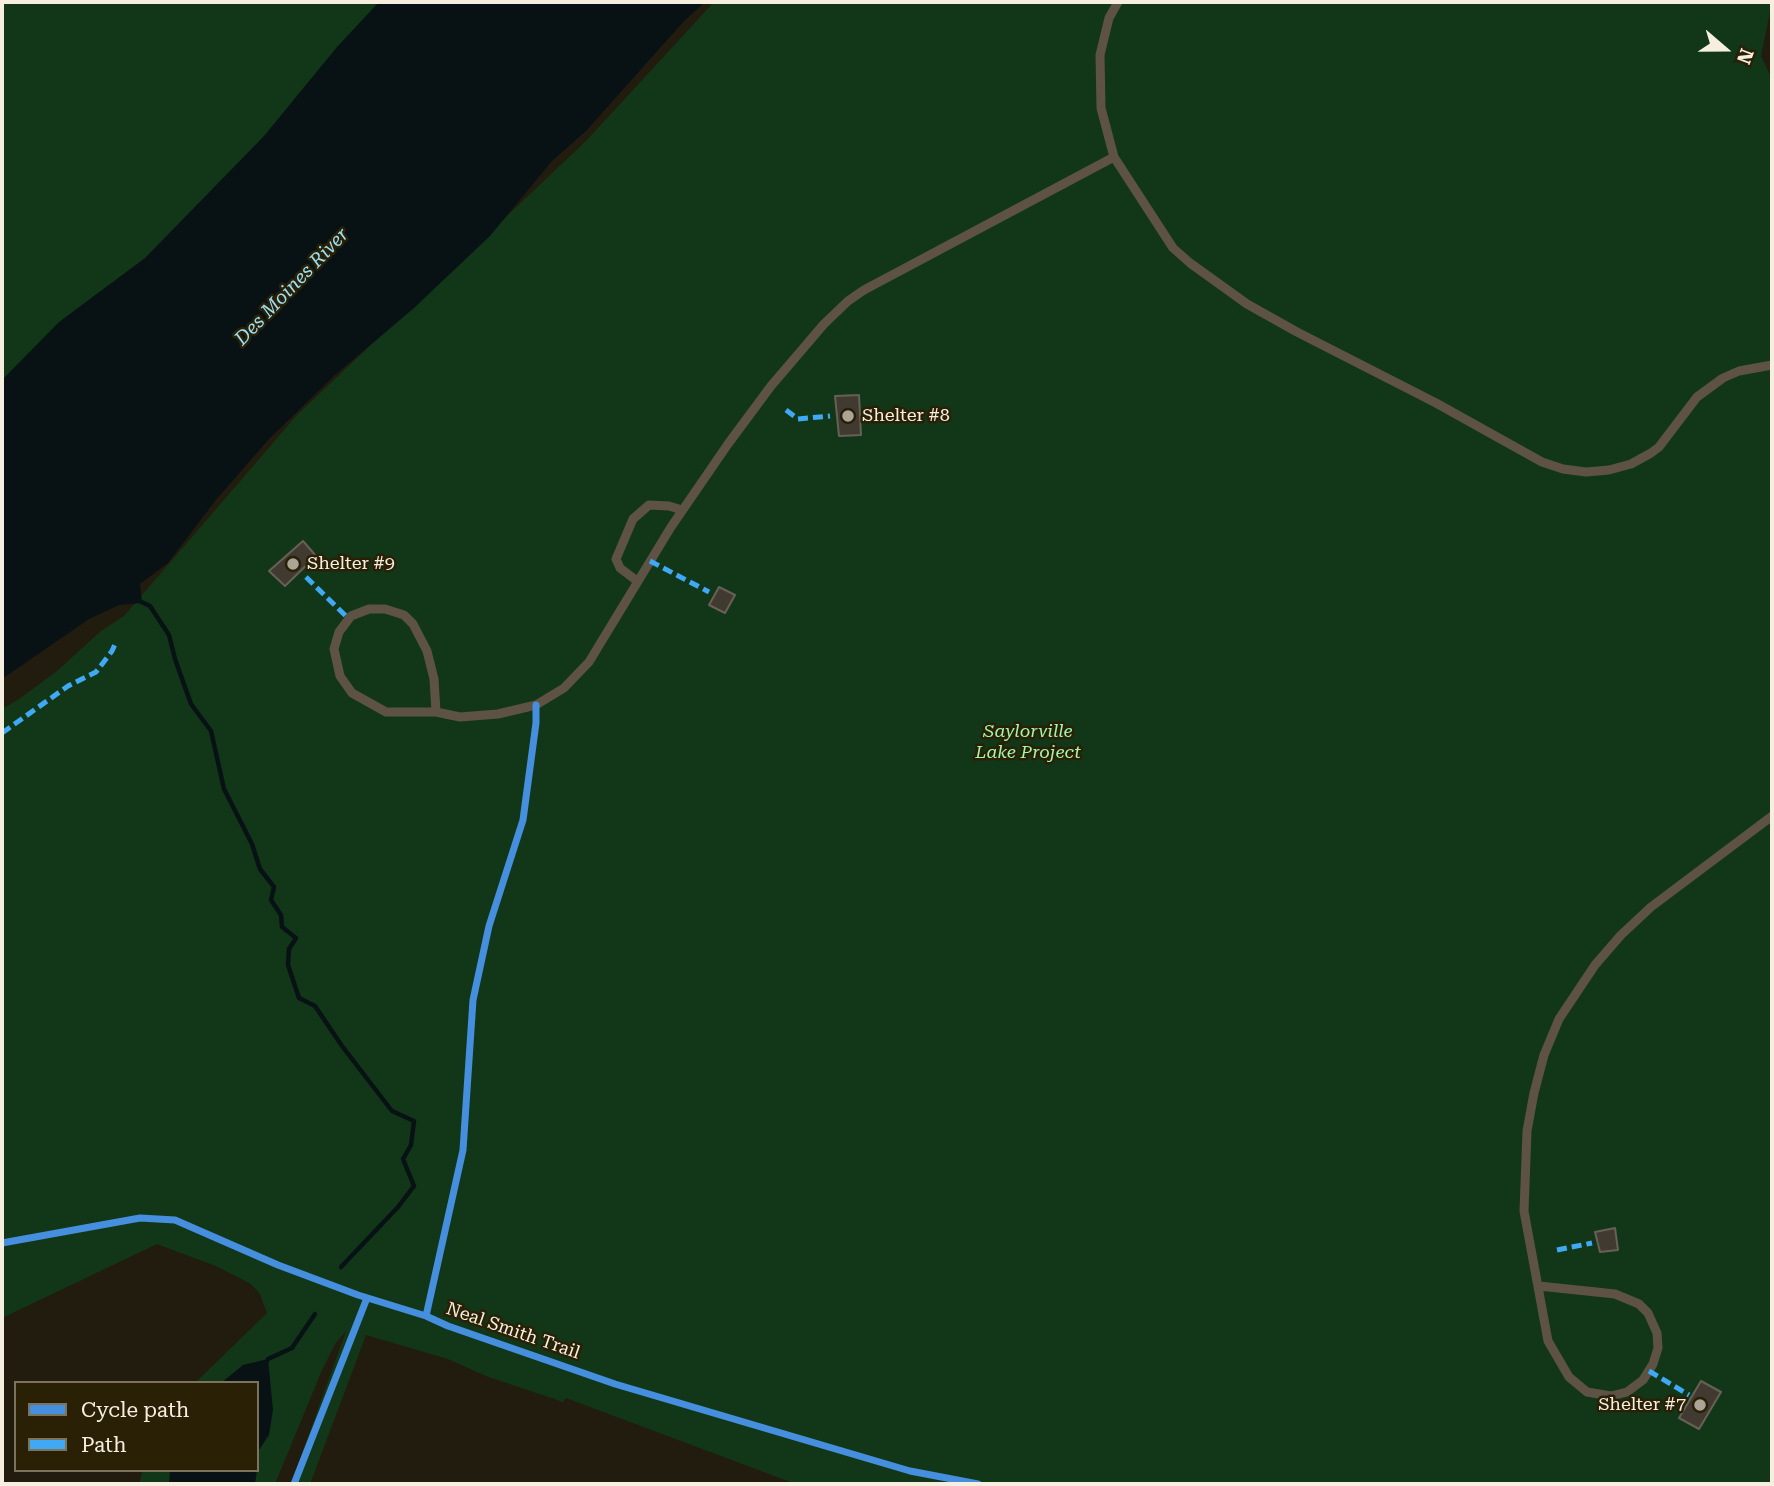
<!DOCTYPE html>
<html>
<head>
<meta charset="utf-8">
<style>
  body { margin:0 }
  #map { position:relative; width:1774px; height:1486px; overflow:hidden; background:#221c0e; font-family:"Roboto Serif",serif }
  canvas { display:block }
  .frame { position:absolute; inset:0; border:4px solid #f6efe0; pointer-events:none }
  .legend { position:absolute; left:14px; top:1381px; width:245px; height:91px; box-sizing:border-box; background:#2a2006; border:2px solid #7c735d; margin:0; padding:9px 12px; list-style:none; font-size:21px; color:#f6efe0 }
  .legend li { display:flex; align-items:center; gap:14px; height:35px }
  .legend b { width:35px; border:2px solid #7c735d }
  .north { position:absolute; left:1690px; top:14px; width:70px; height:70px; -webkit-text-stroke:5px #2a2006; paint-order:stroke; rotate:110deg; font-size:19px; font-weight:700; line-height:28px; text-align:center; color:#f6efe0 }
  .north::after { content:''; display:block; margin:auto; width:24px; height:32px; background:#f6efe0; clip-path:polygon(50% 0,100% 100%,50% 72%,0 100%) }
</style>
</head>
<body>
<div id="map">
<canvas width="1774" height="1486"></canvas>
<div class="frame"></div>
<ul class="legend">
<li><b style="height:9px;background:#468fdf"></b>Cycle path</li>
<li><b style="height:9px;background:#3fa9f5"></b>Path</li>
</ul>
<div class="north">N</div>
</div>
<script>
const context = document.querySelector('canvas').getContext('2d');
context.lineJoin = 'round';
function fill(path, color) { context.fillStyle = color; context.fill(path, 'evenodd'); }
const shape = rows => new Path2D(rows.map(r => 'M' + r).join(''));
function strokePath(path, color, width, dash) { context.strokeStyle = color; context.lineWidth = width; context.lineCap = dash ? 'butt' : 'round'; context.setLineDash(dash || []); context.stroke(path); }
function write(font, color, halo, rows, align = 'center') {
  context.font = font + ' "Roboto Serif",serif'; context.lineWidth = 5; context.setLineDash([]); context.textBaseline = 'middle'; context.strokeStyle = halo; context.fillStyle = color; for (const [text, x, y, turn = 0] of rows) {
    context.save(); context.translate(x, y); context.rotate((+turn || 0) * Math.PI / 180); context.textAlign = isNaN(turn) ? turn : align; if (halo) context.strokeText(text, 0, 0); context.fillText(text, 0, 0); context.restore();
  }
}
const green = shape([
  [2,2,383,2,259,143,2,412],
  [714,2,1772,2,1761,56,1772,79,1772,1484,796,1484,566,1398,563,1402,486,1376,448,1359,366,1335,310,1484,291,1484,346,1331,335,1344,322,1370,275,1484,139,1484,143,1470,257,1470,257,1383,195,1383,267,1313,260,1294,251,1284,216,1266,157,1244,2,1318,2,709,19,699,57,671,101,631,124,616,297,415,586,141]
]);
const water = shape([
  [379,2,705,2,684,21,586,131,552,161,490,236,414,308,335,375,269,439,215,501,168,563,140,584,142,603,119,605,89,619,2,679,2,380,59,322,145,258,264,136,337,47],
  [268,1359,273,1410,269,1435,259,1450,257,1466,257,1383,221,1383,243,1365],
  [170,1470,257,1470,255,1484,169,1484]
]);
const stream = shape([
  [137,600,150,606,169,635,175,659,191,704,211,731,224,789,252,844,260,869,274,887,271,900,281,915,282,927,296,938,289,949,288,965,299,998,315,1006,342,1046,392,1111,414,1121,411,1145,403,1159,414,1186,398,1207,341,1267],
  [266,1363,268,1359,292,1348,315,1314]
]);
const building = shape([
  [859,395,861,435,839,436,835,396,859,395],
  [303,541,316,556,285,586,269,571,303,541],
  [719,587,735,595,725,613,709,605,719,587],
  [1615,1228,1618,1250,1600,1252,1595,1232,1615,1228],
  [1701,1381,1721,1392,1699,1429,1679,1418,1701,1381]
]);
const service = shape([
  [1118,2,1109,18,1100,55,1101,108,1114,157,1173,248,1190,263,1247,304,1297,332,1436,403,1542,462,1563,469,1586,472,1609,470,1631,464,1651,453,1659,447,1697,397,1723,378,1739,371,1772,365],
  [637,581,620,568,616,559,633,519,649,505,669,506,682,510],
  [369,609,385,609,404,615,413,624,427,651,434,679,436,712,386,712,352,693,340,676,334,649,339,632,351,616,369,609],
  [436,712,460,717,498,714,536,705,564,688,589,662,671,527,728,444,771,386,824,324,848,301,864,290,1114,157],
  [1539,1286,1615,1294,1639,1304,1648,1313,1657,1333,1658,1348,1653,1364,1643,1380,1627,1392,1611,1396,1587,1392,1569,1377,1548,1341,1524,1211,1527,1131,1534,1093,1544,1055,1559,1019,1595,965,1621,935,1651,907,1772,816]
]);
const quiet = shape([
  [786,410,798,419,830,416],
  [650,561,709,592],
  [306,577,349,619],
  [2,733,68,686,96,672,112,651,116,642],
  [1557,1250,1592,1243],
  [1649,1371,1689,1395]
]);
const cycleway = shape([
  [2,1243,140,1218,175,1220,278,1265,358,1295,426,1316,448,1326,615,1384,910,1471,978,1484],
  [426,1316,463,1150,473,1000,489,926,523,820,536,723,536,705],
  [294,1484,367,1298]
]);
const markers = [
  [848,416,7,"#aca596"],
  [293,564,7,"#aca596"],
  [1700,1405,7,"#aca596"]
];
const poiNames = [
  ["Shelter #8",862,416],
  ["Shelter #9",307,564],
  ["Shelter #7",1686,1405,"right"]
];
const parkNames = [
  ["Saylorville",1028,732],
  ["Lake Project",1028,753]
];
const streetNames = [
  ["Neal Smith Trail",513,1331,19]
];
const waterNames = [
  ["Des Moines River",292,287,-46]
];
fill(green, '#123718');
fill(water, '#081214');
strokePath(stream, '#081214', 4.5);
fill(building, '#413a31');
strokePath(building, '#686057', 2);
strokePath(service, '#5e5244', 9);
strokePath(quiet, '#3fa9f5', 5, [10, 5]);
strokePath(cycleway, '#468fdf', 7);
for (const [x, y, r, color] of markers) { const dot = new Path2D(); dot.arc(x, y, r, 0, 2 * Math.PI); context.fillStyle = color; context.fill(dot); strokePath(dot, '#2a2006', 2.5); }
write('18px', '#f6efe0', '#2a2006', poiNames, 'left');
write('italic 18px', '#a1f7ae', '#2a2006', parkNames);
write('18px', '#f6efe0', '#2a2006', streetNames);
write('italic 19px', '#9ae0f9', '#2a2006', waterNames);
</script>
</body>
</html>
